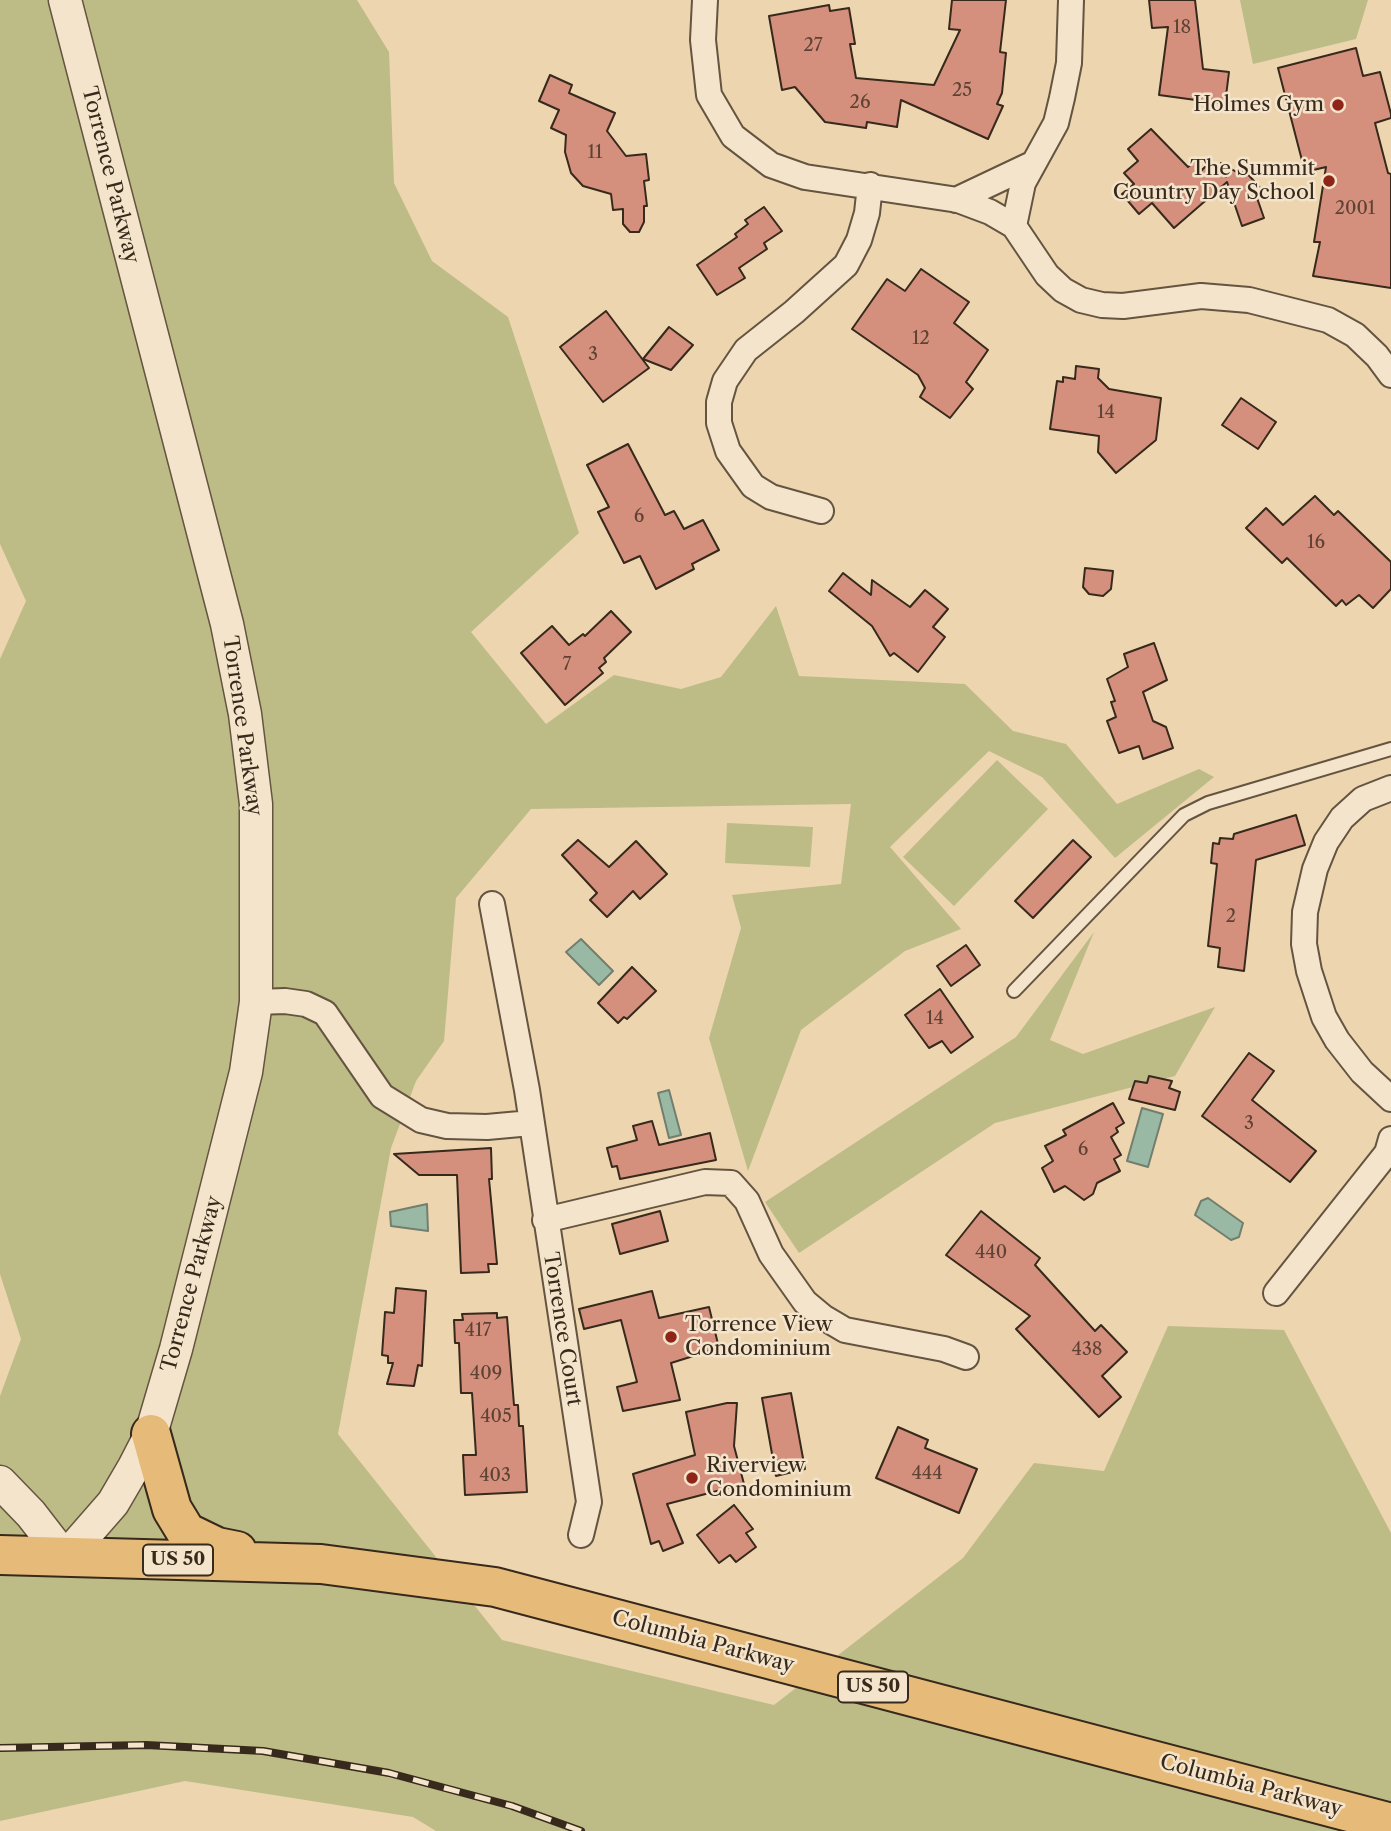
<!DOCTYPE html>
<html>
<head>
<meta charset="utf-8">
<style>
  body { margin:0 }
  canvas { display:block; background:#ecd5af }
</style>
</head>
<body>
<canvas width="1391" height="1831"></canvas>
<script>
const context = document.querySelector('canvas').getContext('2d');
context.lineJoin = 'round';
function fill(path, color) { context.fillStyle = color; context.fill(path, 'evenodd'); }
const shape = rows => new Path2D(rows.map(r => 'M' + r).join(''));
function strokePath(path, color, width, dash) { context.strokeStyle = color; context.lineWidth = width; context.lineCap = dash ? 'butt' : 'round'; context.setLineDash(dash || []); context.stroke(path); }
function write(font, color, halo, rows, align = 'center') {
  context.font = font + ' "Libre Caslon Text",serif'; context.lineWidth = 5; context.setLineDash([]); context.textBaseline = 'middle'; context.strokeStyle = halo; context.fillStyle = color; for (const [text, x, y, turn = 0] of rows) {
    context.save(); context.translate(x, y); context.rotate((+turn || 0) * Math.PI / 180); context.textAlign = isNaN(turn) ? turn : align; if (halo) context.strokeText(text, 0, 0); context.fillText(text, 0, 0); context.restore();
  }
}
const green = shape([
  [0,0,357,0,389,52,394,183,432,261,508,317,579,533,471,632,546,724,614,675,681,689,721,677,776,606,799,676,965,684,1013,731,1066,744,1117,804,1199,769,1214,777,1115,858,1042,777,989,751,890,847,961,929,905,951,801,1030,748,1171,709,1038,741,928,732,895,841,884,851,804,531,809,456,898,444,1041,416,1081,391,1148,338,1434,502,1640,774,1705,963,1558,1034,1463,1104,1471,1168,1326,1284,1330,1391,1533,1391,1831,436,1831,413,1817,185,1781,0,1821,0,1396,21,1339,0,1274,0,659,26,601,0,544],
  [1240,0,1368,0,1356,39,1253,64],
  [997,760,1048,809,954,906,903,857],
  [727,823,813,827,810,867,725,863],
  [1094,932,1050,1040,1083,1054,1215,1007,1175,1076,995,1123,799,1253,765,1202,1016,1037]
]);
const water = shape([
  [581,939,613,971,599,985,566,952,581,939],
  [669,1090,681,1135,669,1138,658,1093,669,1090],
  [1142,1108,1163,1114,1148,1167,1127,1161,1142,1108],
  [1208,1198,1243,1223,1239,1237,1231,1240,1195,1215,1201,1201,1208,1198],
  [427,1204,428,1231,391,1226,390,1212,427,1204]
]);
const building = shape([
  [952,0,1006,0,1000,52,1006,53,1002,93,997,104,1003,106,988,139,901,100,897,127,867,122,866,128,825,122,795,87,782,90,769,16,829,5,830,11,849,8,855,44,850,44,856,78,934,85,960,30,949,29,952,0],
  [1149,0,1195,0,1203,69,1229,72,1225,104,1159,95,1168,27,1152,28,1149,0],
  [1356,48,1363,76,1380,72,1391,114,1391,118,1375,123,1388,173,1391,174,1391,288,1313,276,1320,242,1314,242,1326,167,1305,172,1278,68,1356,48],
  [550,75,572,85,569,93,615,113,607,131,626,156,646,154,649,180,644,181,647,206,644,206,644,222,639,232,630,232,623,224,623,209,613,210,611,194,583,186,571,173,565,152,566,135,551,128,559,110,539,101,550,75],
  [1151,129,1188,167,1195,161,1202,170,1206,166,1226,177,1221,163,1240,174,1244,170,1262,190,1256,195,1264,218,1242,226,1227,182,1174,228,1152,203,1139,214,1122,194,1134,184,1124,173,1138,161,1128,149,1151,129],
  [764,207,782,231,764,243,767,249,739,268,745,278,717,295,697,265,737,237,735,234,748,224,745,220,764,207],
  [921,269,969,302,954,323,988,350,966,382,973,389,950,418,920,397,925,388,918,375,852,329,887,279,905,291,921,269],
  [606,311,649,368,603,402,560,347,606,311],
  [669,327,693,345,671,370,643,359,669,327],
  [1076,366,1099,369,1098,378,1109,389,1161,398,1156,440,1116,473,1098,452,1099,436,1050,429,1057,381,1063,382,1063,377,1075,379,1076,366],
  [1241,398,1276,422,1258,449,1222,425,1241,398],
  [628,444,665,515,674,511,684,529,703,520,719,550,692,564,694,569,656,589,640,556,624,563,598,512,609,507,587,465,628,444],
  [1315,496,1334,515,1338,511,1391,562,1391,589,1373,608,1359,595,1346,605,1342,600,1336,606,1287,558,1282,563,1246,528,1266,508,1283,525,1315,496],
  [1085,568,1113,571,1111,589,1103,596,1089,594,1083,587,1085,568],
  [843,573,871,595,872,580,910,607,925,590,948,609,933,627,945,637,918,672,894,653,890,656,872,626,829,591,843,573],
  [611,611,631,632,604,658,606,662,599,668,603,673,565,705,521,653,552,626,569,645,583,634,585,636,611,611],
  [1154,643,1167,680,1143,692,1153,721,1166,727,1173,748,1143,759,1139,746,1119,753,1107,721,1116,717,1111,702,1115,701,1107,679,1128,667,1124,654,1154,643],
  [1296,815,1305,845,1256,860,1244,971,1218,967,1220,948,1208,946,1217,864,1211,863,1213,843,1219,844,1220,838,1233,839,1234,834,1296,815],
  [578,840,609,867,636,841,667,874,640,899,633,891,607,917,590,900,597,893,562,855,578,840],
  [1073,840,1091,857,1033,918,1015,901,1073,840],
  [966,945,980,965,951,986,937,966,966,945],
  [632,967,656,991,627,1019,624,1017,618,1023,598,1003,632,967],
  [940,989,973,1037,951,1053,942,1041,929,1048,905,1015,940,989],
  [1249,1053,1274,1071,1252,1100,1316,1151,1290,1182,1202,1116,1249,1053],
  [1149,1076,1172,1081,1169,1088,1180,1092,1175,1110,1129,1099,1135,1081,1147,1083,1149,1076],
  [1113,1103,1124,1123,1116,1128,1118,1132,1111,1137,1121,1155,1114,1159,1120,1171,1097,1183,1093,1194,1084,1200,1065,1186,1054,1192,1042,1168,1053,1161,1045,1146,1066,1135,1063,1130,1113,1103],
  [652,1121,659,1145,710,1133,716,1160,620,1179,617,1166,612,1167,607,1148,637,1140,633,1126,652,1121],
  [491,1148,492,1179,489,1179,497,1264,488,1264,489,1272,461,1273,457,1175,419,1175,394,1154,491,1148],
  [660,1211,668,1241,620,1254,612,1224,660,1211],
  [981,1211,1040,1258,1035,1265,1095,1331,1101,1325,1127,1352,1102,1376,1121,1397,1099,1417,1016,1329,1030,1316,946,1255,981,1211],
  [396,1288,426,1291,422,1366,418,1365,414,1386,387,1384,393,1363,388,1363,388,1356,382,1355,385,1312,394,1313,396,1288],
  [652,1291,659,1318,709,1307,719,1348,671,1363,680,1400,623,1411,617,1387,637,1382,621,1320,584,1329,579,1309,652,1291],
  [497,1313,497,1318,507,1317,514,1405,518,1405,519,1426,523,1426,527,1492,465,1495,463,1455,476,1455,472,1393,461,1393,459,1343,455,1343,454,1320,463,1320,462,1314,497,1313],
  [791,1393,805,1469,776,1476,762,1398,791,1393],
  [727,1403,737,1403,734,1446,744,1484,667,1504,683,1543,663,1551,659,1541,651,1544,633,1474,695,1455,686,1412,727,1403],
  [898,1427,928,1440,925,1448,977,1469,959,1513,876,1478,898,1427],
  [734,1505,753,1529,746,1533,756,1547,736,1562,730,1555,719,1563,697,1535,734,1505]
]);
const service = shape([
  [1014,991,1184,815,1208,803,1391,749]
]);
const minor = shape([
  [705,0,703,40,709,95,733,136,771,165,805,177,958,200,990,212,1014,226,1047,275,1063,290,1081,300,1102,305,1123,306,1201,296,1249,300,1328,320,1355,335,1377,356,1391,375],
  [956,200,1032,164],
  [1014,226,1023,183,1056,123,1062,98,1069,63,1071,0],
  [821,511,771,497,753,486,728,451,719,423,719,402,725,381,746,350,794,312,846,265,859,240,867,213,870,185],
  [1391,788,1363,799,1342,818,1326,842,1315,869,1305,912,1304,944,1309,971,1324,1017,1337,1040,1362,1072,1391,1099],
  [492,904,527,1090,589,1502,581,1535],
  [256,1002,285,1001,306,1004,325,1013,382,1096,421,1120,447,1126,487,1127,531,1123],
  [545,1220,705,1182,731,1183,747,1201,771,1254,805,1302,823,1317,845,1330,944,1349,966,1357],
  [1276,1293,1387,1153,1391,1139]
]);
const tertiary = shape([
  [0,1482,31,1514,65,1558,113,1503,134,1467,151,1434,176,1349,246,1072,256,1002,256,804,245,714,227,624,65,0]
]);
const trunk = shape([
  [151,1434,172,1509,186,1532,217,1547,237,1551],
  [0,1555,321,1564,495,1587,1391,1823]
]);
const rail = shape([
  [0,1748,146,1745,263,1751,389,1773,512,1806,581,1831]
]);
const markers = [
  [1338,105,7,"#8f2418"],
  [1329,181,7,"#8f2418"],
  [671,1337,7,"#8f2418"],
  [692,1478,7,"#8f2418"]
];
const numberNames = [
  ["18",1182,28],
  ["27",813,46],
  ["25",962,91],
  ["26",860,103],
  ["11",595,153],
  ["2001",1355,209],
  ["12",921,339],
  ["3",593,355],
  ["14",1106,413],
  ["6",639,517],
  ["16",1316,543],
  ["7",567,665],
  ["2",1231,917],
  ["14",935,1019],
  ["3",1249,1124],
  ["6",1083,1150],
  ["440",991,1253],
  ["417",478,1331],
  ["438",1087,1350],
  ["409",486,1374],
  ["405",496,1417],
  ["444",927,1474],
  ["403",495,1476]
];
const shields = [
  [178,1560,70],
  [873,1687,70]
];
const shieldNames = [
  ["US 50",178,1560],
  ["US 50",873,1687]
];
const poiNames = [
  ["Holmes Gym",1324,105],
  ["The Summit",1315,169],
  ["Country Day School",1315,193],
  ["Torrence View",685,1325,"left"],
  ["Condominium",685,1349,"left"],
  ["Riverview",706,1466,"left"],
  ["Condominium",706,1490,"left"]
];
const streetNames = [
  ["Torrence Parkway",110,175,76],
  ["Torrence Parkway",242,726,82],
  ["Torrence Parkway",192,1284,-75],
  ["Torrence Court",562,1329,81],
  ["Columbia Parkway",703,1642,15],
  ["Columbia Parkway",1251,1786,15]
];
fill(green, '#bdbc87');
fill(water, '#9ab9a5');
strokePath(water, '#727f6e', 2);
fill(building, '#d48f7d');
strokePath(building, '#37291b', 2);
strokePath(service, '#645440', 16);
strokePath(minor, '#645440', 28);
strokePath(tertiary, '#645440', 35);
strokePath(trunk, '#37291b', 42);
strokePath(service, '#f3e4cb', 12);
strokePath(minor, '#f3e4cb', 24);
strokePath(tertiary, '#f3e4cb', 32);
strokePath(trunk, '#e6ba78', 38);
strokePath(rail, '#37291b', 8);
strokePath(rail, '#f3e4cb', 5, [16]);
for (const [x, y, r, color] of markers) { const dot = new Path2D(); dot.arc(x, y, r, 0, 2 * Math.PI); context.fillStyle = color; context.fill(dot); strokePath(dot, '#f3e4cb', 2.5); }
write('18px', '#5e4234', null, numberNames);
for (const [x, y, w] of shields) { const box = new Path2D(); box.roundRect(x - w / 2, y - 15.5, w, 31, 5); context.fillStyle = '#f3e4cb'; context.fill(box); strokePath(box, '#37291b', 2); }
write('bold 19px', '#37291b', null, shieldNames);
write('21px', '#37291b', '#f3e4cb', poiNames, 'right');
write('21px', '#37291b', '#f3e4cb', streetNames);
</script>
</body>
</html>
